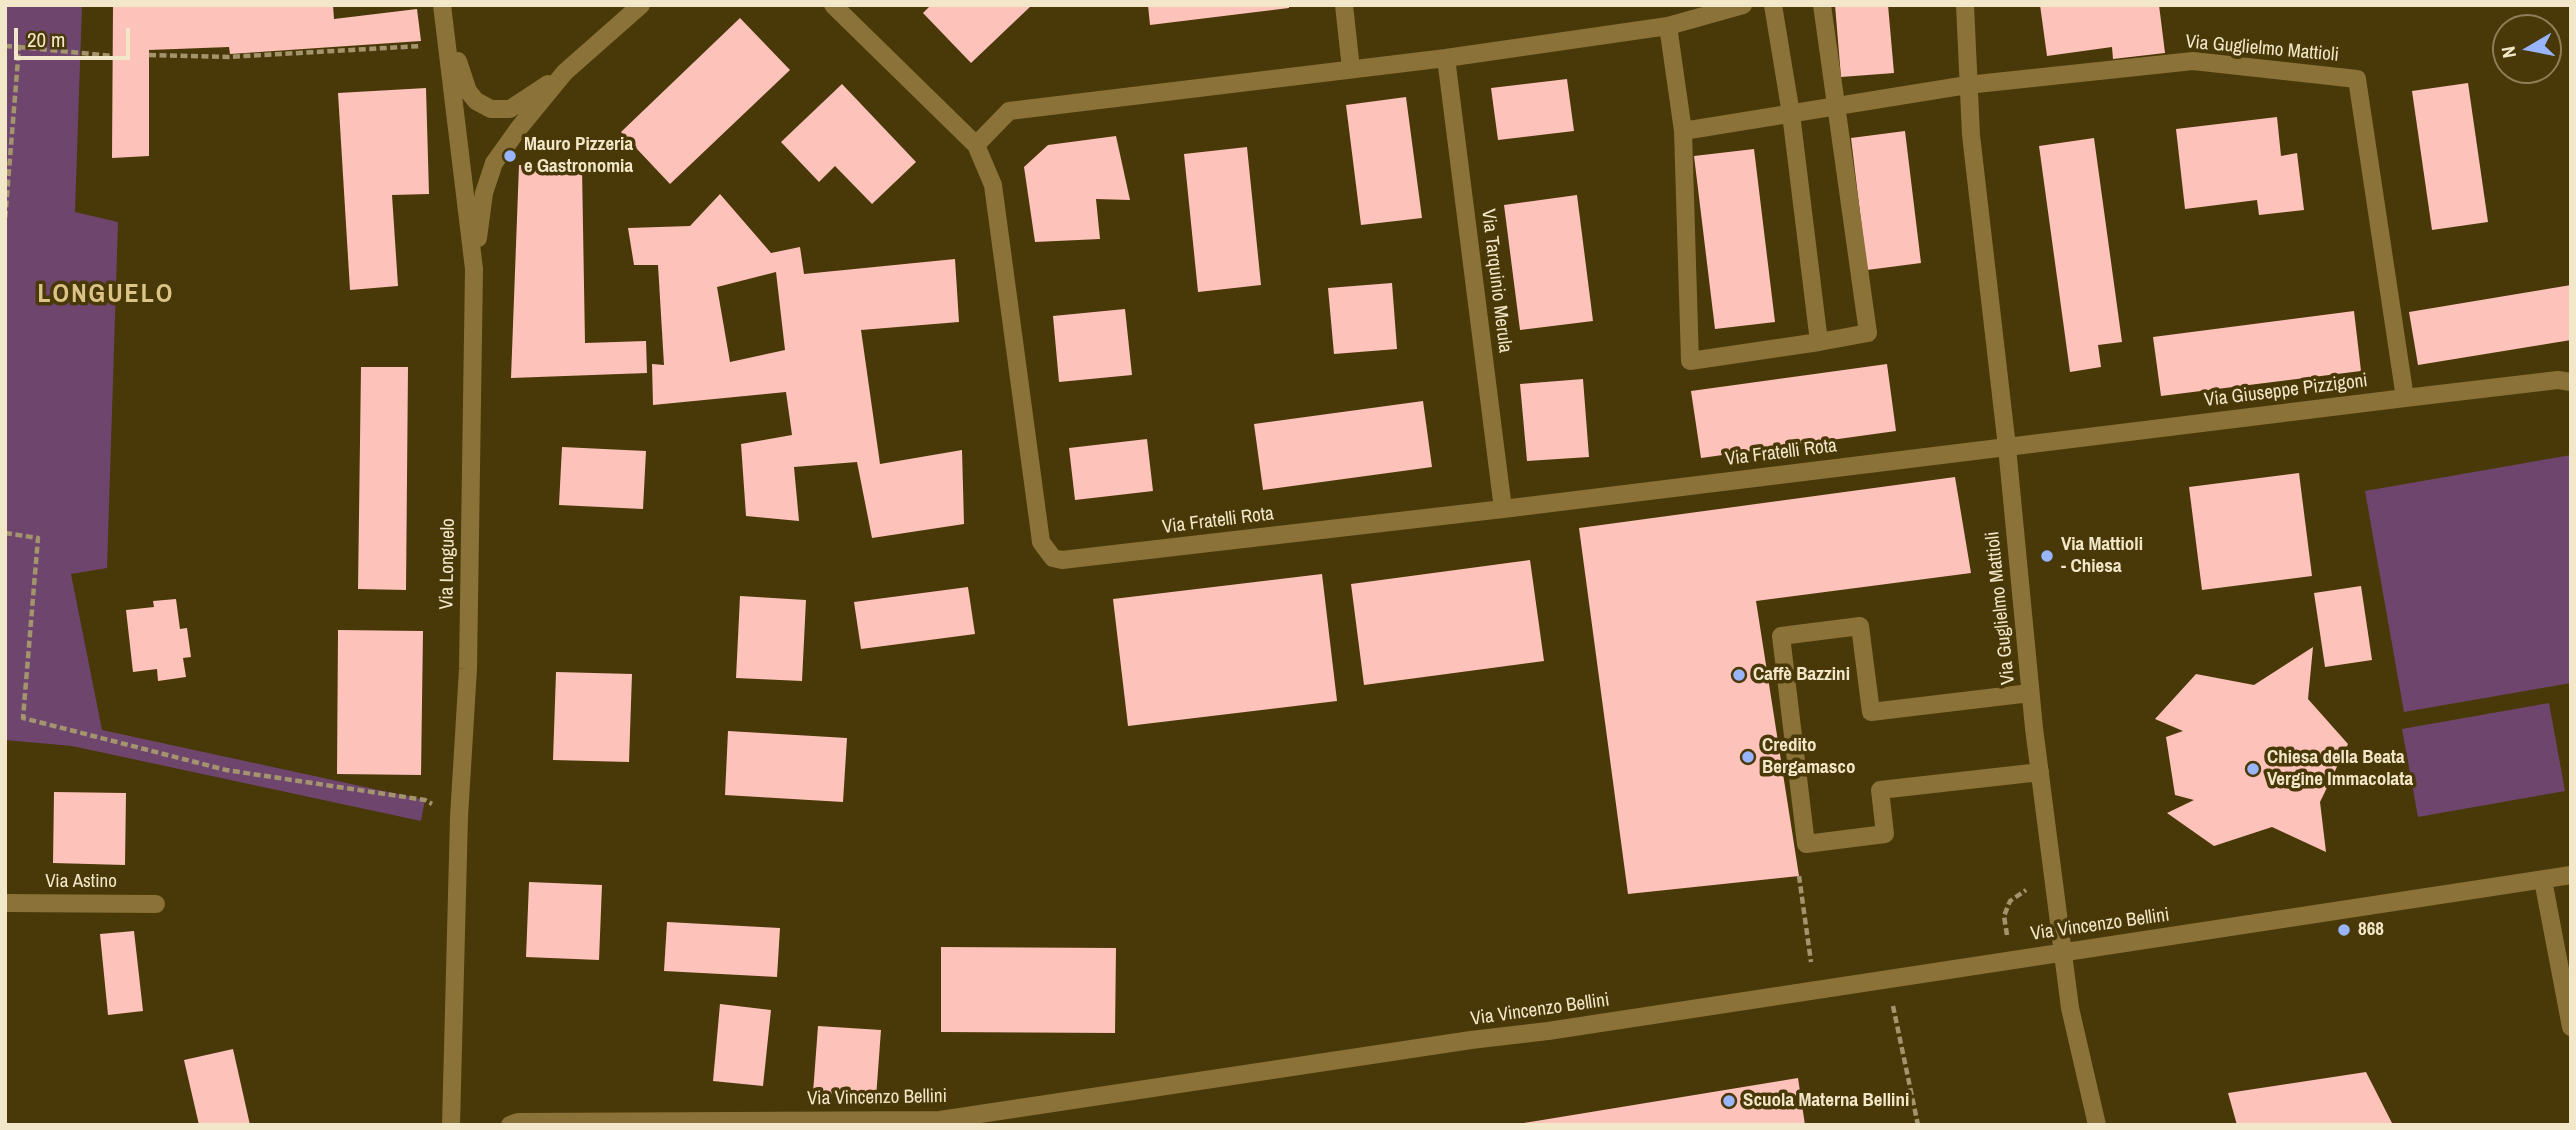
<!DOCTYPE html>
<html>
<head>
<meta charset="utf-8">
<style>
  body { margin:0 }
  #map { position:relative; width:2576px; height:1130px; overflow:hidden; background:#493808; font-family:"Archivo Narrow",sans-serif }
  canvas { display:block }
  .frame { position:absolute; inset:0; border:7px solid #f3e7c9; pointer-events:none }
  .north { position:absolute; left:2492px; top:14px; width:70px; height:70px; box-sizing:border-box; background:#493808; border:2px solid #8d7e55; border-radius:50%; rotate:260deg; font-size:19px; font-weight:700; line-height:28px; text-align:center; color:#f3e7c9 }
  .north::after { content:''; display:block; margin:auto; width:24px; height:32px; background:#99b5fd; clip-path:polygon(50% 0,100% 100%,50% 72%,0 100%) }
  .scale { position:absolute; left:14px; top:28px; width:116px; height:32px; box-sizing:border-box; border:4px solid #f3e7c9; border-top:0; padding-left:9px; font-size:21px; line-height:24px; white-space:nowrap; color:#f3e7c9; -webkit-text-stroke:5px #493808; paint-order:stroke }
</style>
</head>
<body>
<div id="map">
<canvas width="2576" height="1130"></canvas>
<div class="frame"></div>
<div class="north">N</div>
<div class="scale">20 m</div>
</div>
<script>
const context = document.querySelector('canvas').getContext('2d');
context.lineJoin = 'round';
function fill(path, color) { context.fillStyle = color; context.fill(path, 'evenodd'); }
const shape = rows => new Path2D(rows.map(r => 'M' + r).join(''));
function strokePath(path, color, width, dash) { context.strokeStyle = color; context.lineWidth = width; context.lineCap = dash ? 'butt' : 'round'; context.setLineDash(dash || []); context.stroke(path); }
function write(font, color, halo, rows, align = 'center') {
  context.font = font + ' "Archivo Narrow",sans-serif'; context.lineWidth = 7; context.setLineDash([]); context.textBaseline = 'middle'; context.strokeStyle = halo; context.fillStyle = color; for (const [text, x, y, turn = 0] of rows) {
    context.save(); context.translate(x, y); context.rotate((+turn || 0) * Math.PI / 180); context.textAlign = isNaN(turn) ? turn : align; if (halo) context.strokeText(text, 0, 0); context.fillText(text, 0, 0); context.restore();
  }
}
const green = shape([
  [5,5,82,5,75,212,118,222,107,568,71,574,102,730,425,800,421,821,72,746,5,740],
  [2571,455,2571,683,2404,712,2365,491],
  [2549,703,2565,791,2418,817,2402,729]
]);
const building = shape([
  [113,5,333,5,334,19,417,9,421,41,230,54,229,47,149,50,149,156,112,158],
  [931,5,1032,5,971,63,923,13],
  [1148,5,1289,5,1289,8,1150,25],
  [1835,5,1888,5,1894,73,1841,77],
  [2040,5,2159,5,2165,53,2113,59,2112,47,2047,56],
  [740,18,790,70,670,184,621,132],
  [1567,79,1574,131,1498,140,1491,88],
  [2468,83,2488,222,2432,230,2412,91],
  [842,84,916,162,872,204,835,166,819,182,781,142],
  [426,88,429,194,392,195,398,286,350,290,338,93],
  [1406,97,1422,218,1361,225,1346,105],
  [2277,117,2281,156,2297,153,2304,210,2259,215,2257,200,2185,209,2176,129],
  [1905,131,1921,263,1867,270,1851,138],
  [1116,136,1130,200,1096,199,1100,239,1035,242,1024,167,1048,145],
  [2094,138,2122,342,2098,345,2101,367,2070,372,2039,146],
  [1247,147,1261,285,1198,292,1184,154],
  [1754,149,1775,322,1715,329,1694,156],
  [519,165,582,168,585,343,646,341,647,373,511,378],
  [720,194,771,253,800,247,804,274,955,259,959,322,861,330,880,464,962,450,964,524,872,538,857,462,794,467,799,521,746,516,741,444,792,435,786,392,653,405,652,364,664,365,658,265,634,265,628,228,690,226],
  [776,272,785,350,730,362,717,287],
  [1577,195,1593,321,1520,330,1504,205],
  [1392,283,1397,349,1334,354,1328,288],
  [2571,285,2571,340,2418,365,2409,312],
  [1125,309,1132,375,1059,382,1053,316],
  [2354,311,2361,371,2161,396,2153,337],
  [1887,364,1896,431,1701,458,1691,391],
  [361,367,408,367,406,590,358,589],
  [1583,379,1589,457,1527,461,1520,384],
  [1423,401,1432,467,1263,490,1254,424],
  [1147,439,1153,491,1075,500,1069,448],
  [562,447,646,451,643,509,559,505],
  [2299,473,2312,576,2202,590,2189,487],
  [1955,477,1971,573,1756,601,1799,876,1628,894,1579,528],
  [1530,560,1544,661,1364,685,1351,584],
  [1322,574,1337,701,1128,726,1113,599],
  [2361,586,2372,660,2325,667,2314,593],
  [968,587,975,634,861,649,854,602],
  [740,596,806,600,802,681,736,678],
  [176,599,180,629,187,628,191,657,183,658,186,677,158,681,157,669,133,672,126,610,154,607,153,601],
  [338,630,423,631,421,775,337,774],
  [2313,647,2308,699,2348,744,2320,802,2326,852,2272,827,2214,846,2167,813,2194,800,2175,795,2166,737,2183,731,2155,719,2196,674,2254,685],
  [556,672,632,674,629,762,553,760],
  [728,731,847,738,843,802,725,795],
  [54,792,126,793,125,865,53,863],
  [529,882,602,885,599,960,526,957],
  [667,922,780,928,777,977,664,971],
  [134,931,143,1011,108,1015,100,934],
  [941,947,1116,948,1115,1033,941,1032],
  [720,1004,771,1010,763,1086,713,1081],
  [818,1026,881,1030,876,1098,813,1093],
  [233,1049,250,1125,199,1125,184,1060],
  [2366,1072,2393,1125,2237,1125,2228,1093],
  [1798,1078,1805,1125,1524,1125,1524,1123]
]);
const path = shape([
  [5,46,19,47,5,220],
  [19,47,112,56],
  [149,55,228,57,421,46],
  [5,533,38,538,23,718,226,770,425,800,432,804],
  [1799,876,1811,962],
  [2007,935,2004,916,2010,901,2026,890],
  [1893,1006,1918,1125]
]);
const minor = shape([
  [442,5,474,269,468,669,459,817,451,1125],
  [833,5,976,145,993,185,1041,542,1053,558,1062,560,1503,509,2405,398,2558,380,2571,382],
  [1344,5,1351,69],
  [1773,5,1791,114,1819,342],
  [1965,5,1971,135,2007,447,2034,728,2070,1008,2097,1125],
  [1668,26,1683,131,1690,361,1819,342,1868,333,1822,5],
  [1446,58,1503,509],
  [458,61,468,91,476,101,491,109,510,109,548,84],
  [1683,131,1967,85,2193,61,2357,79,2405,398],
  [976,145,1009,111,1446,58,1668,26,1743,5],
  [478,238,484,193,494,163,519,128,565,72,641,5],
  [2030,693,1871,712,1860,626,1781,636,1806,844,1885,834,1880,790,2040,772],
  [2543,880,2571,1027],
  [5,903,156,904],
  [510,1125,518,1122,940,1120,1471,1040,1548,1031,2571,875]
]);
const markers = [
  [510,156,7,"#99b5fd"],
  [2047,556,7,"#99b5fd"],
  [1739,675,7,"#99b5fd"],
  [1748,757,7,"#99b5fd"],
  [2253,769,7,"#99b5fd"],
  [2344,930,7,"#99b5fd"],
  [1729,1101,7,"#99b5fd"]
];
const streetNames = [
  ["Via Guglielmo Mattioli",2262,49,5],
  ["Via Tarquinio Merula",1496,281,83],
  ["Via Giuseppe Pizzigoni",2286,391,-7],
  ["Via Fratelli Rota",1781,453,-7],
  ["Via Fratelli Rota",1218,521,-7],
  ["Via Longuelo",448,564,-89],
  ["Via Guglielmo Mattioli",2001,608,-96],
  ["Via Astino",81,882],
  ["Via Vincenzo Bellini",2100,925,-8],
  ["Via Vincenzo Bellini",1540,1010,-8],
  ["Via Vincenzo Bellini",877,1098,-1]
];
const poiNames = [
  ["Mauro Pizzeria",524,145],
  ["e Gastronomia",524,167],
  ["Via Mattioli",2061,545],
  ["- Chiesa",2061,567],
  ["Caffè Bazzini",1753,675],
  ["Credito",1762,746],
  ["Bergamasco",1762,768],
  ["Chiesa della Beata",2267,758],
  ["Vergine Immacolata",2267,780],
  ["868",2358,930],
  ["Scuola Materna Bellini",1743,1101]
];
const districtNames = [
  ["LONGUELO",106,295]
];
fill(green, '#6e466d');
fill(building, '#fdc2ba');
strokePath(path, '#a3946e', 4.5, [7, 3.5]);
strokePath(minor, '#8a7238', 18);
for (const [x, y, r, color] of markers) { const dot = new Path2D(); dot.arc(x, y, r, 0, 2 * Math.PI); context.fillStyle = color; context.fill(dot); strokePath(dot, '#493808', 2.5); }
write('19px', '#f3e7c9', '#493808', streetNames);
write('bold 19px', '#f3e7c9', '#493808', poiNames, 'left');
context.letterSpacing = '2px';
write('bold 26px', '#dcc387', '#493808', districtNames);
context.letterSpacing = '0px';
</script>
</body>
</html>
